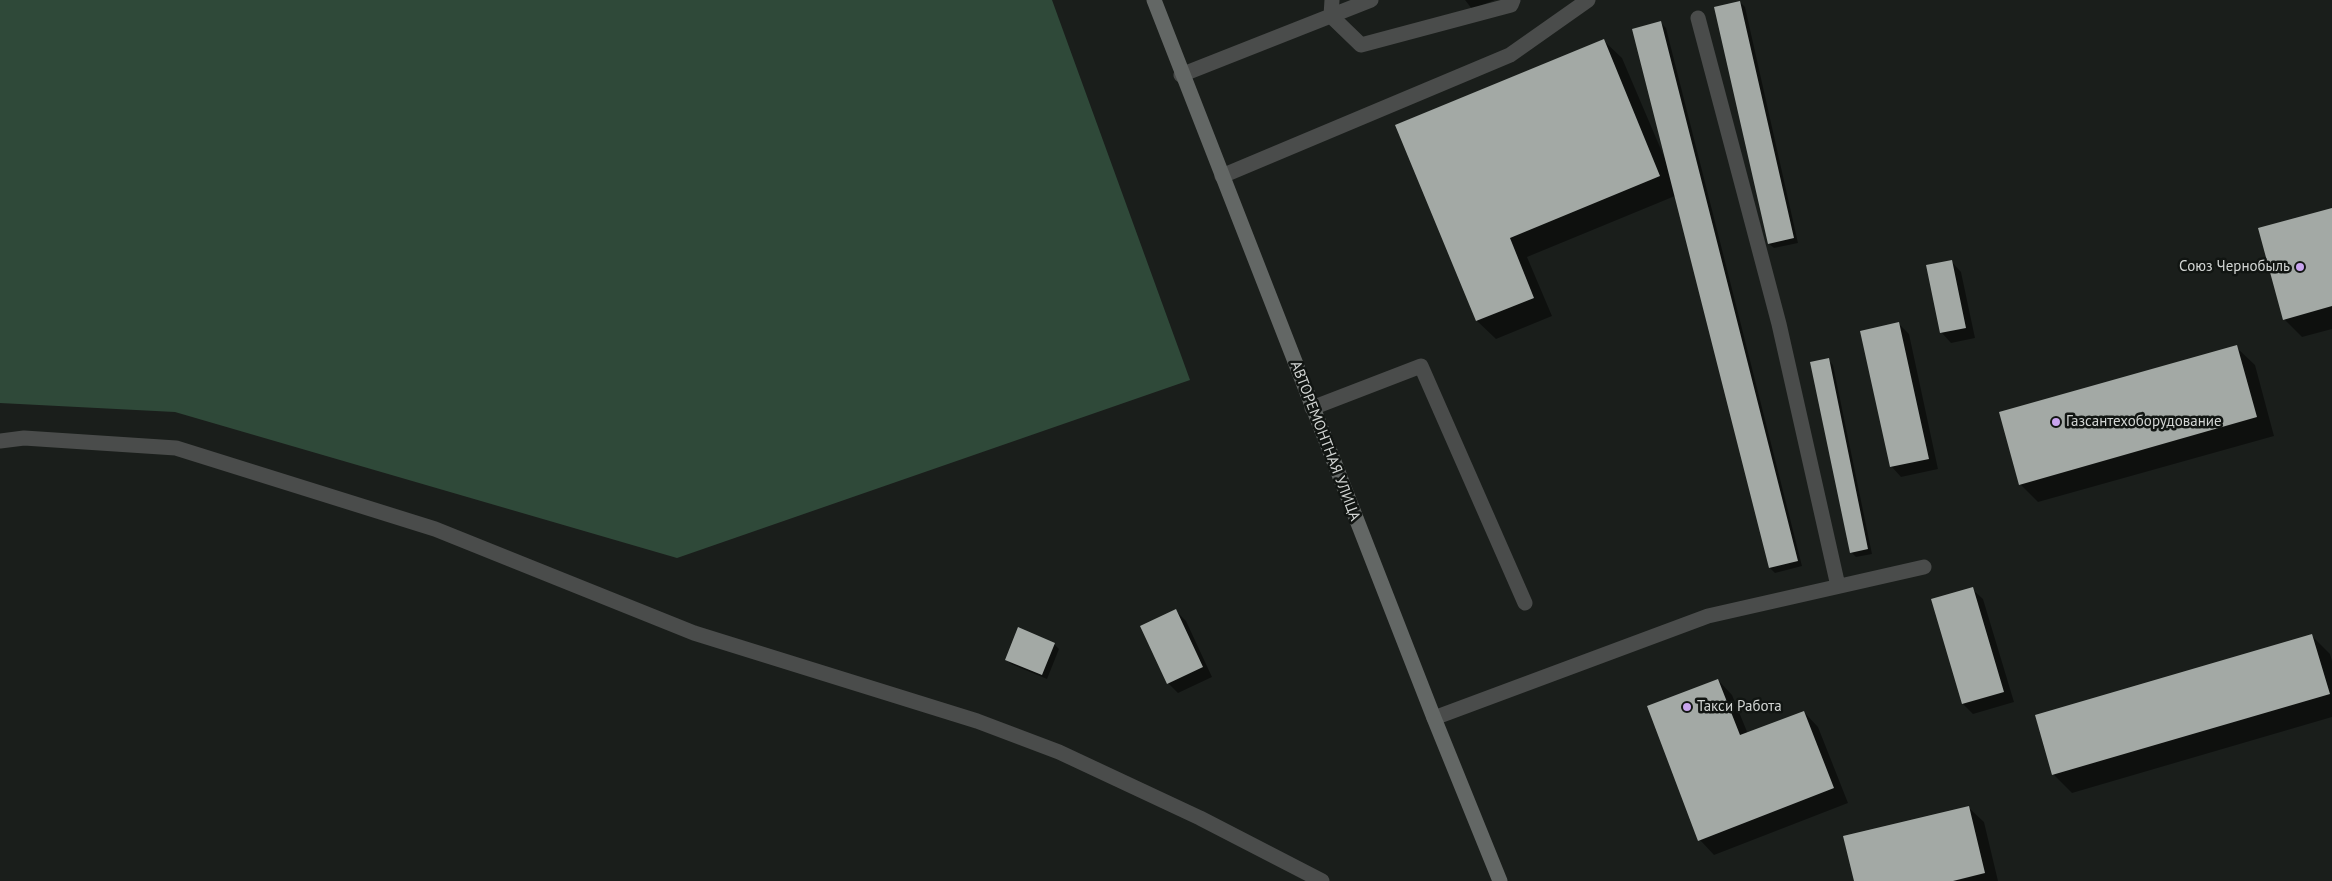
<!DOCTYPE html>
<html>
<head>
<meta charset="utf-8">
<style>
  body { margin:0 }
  canvas { display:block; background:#1a1e1b }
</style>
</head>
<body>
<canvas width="2332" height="881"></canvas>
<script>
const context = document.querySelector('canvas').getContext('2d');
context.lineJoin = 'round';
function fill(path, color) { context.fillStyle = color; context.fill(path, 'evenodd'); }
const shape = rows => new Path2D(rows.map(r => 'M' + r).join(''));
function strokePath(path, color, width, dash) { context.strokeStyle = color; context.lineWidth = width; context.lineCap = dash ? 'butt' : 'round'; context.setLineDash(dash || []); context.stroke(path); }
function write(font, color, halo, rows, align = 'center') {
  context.font = font + ' "PT Sans",sans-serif'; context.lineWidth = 5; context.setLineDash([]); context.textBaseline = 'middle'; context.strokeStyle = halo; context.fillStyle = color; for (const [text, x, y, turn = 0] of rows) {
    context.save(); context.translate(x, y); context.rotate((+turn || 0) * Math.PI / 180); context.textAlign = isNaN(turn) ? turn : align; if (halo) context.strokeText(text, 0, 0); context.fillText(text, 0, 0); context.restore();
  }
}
const green = shape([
  [0,0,1052,0,1190,380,677,558,175,412,0,403]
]);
const shadow = shape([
  [1465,0,1495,0,1472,9],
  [1740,2,1745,7,1798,243,1774,248,1769,244],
  [1661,23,1666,28,1802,566,1775,573,1770,568,1675,196,1527,257,1552,316,1496,339,1477,321,1396,125,1603,40,1622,58,1668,166],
  [2332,209,2332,329,2302,337,2284,319],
  [1951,261,1961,272,1975,338,1951,343,1941,332],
  [1899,324,1909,334,1938,469,1901,477,1891,466],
  [2236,347,2255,365,2274,436,2038,502,2020,484],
  [1828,360,1833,365,1872,554,1856,557,1851,552],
  [1972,589,1983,599,2014,702,1973,714,1963,704,1932,600],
  [1176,611,1186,621,1212,677,1178,693,1168,683],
  [2311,635,2330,654,2332,661,2332,717,2072,793,2054,775,2036,716],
  [1054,644,1059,649,1047,679,1011,664,1006,659],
  [1718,680,1732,695,1748,734,1804,712,1818,727,1848,803,1714,855,1700,840],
  [1969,808,1984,822,1998,881,1855,881]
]);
const building = shape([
  [1740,1,1794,238,1768,244,1714,7],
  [1661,21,1798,561,1769,568,1632,29],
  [1604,39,1660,176,1510,238,1534,298,1476,321,1395,125],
  [2332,208,2332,306,2283,320,2258,228],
  [1952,260,1966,328,1940,333,1926,265],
  [1899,322,1929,459,1890,467,1860,331],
  [2237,345,2257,417,2019,485,1999,412],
  [1829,358,1868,549,1850,553,1810,362],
  [1973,587,2004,692,1962,704,1931,599],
  [1176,609,1203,667,1167,684,1140,626],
  [1018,627,1055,643,1042,675,1005,660],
  [2312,634,2330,694,2052,775,2035,715],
  [1718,679,1740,735,1804,711,1834,788,1698,841,1647,706],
  [1969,806,1985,873,1953,881,1854,881,1843,836]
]);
const lane = shape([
  [1332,0,1331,16,1361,45,1511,5,1513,0],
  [1698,18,1779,324,1838,586],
  [1181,75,1371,0],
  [1222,176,1510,55,1588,0],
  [1312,408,1421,366,1525,603],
  [0,441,24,438,176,448,435,529,694,633,977,721,1059,752,1200,818,1322,881],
  [1434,718,1708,616,1924,567]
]);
const secondary = shape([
  [1154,0,1434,718,1500,881]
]);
const markers = [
  [2300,267,5,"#c9a5ee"],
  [2056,422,5,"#c9a5ee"],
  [1687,707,5,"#c9a5ee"]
];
const poiNames = [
  ["Союз Чернобыль",2290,267,"right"],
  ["Газсантехоборудование",2066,422],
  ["Такси Работа",1697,707]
];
const streetNames = [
  ["АВТОРЕМОНТНАЯ УЛИЦА",1325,441,69]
];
fill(green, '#2f4939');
fill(shadow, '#0007');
fill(building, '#a3a9a5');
strokePath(lane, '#4a4c4b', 15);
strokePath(secondary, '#636765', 15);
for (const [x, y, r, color] of markers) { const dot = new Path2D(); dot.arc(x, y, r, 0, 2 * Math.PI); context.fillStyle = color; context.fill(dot); strokePath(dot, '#111512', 2); }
write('15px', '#d3d6d4', '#111512', poiNames, 'left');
write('15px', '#d3d6d4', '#111512', streetNames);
</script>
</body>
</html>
